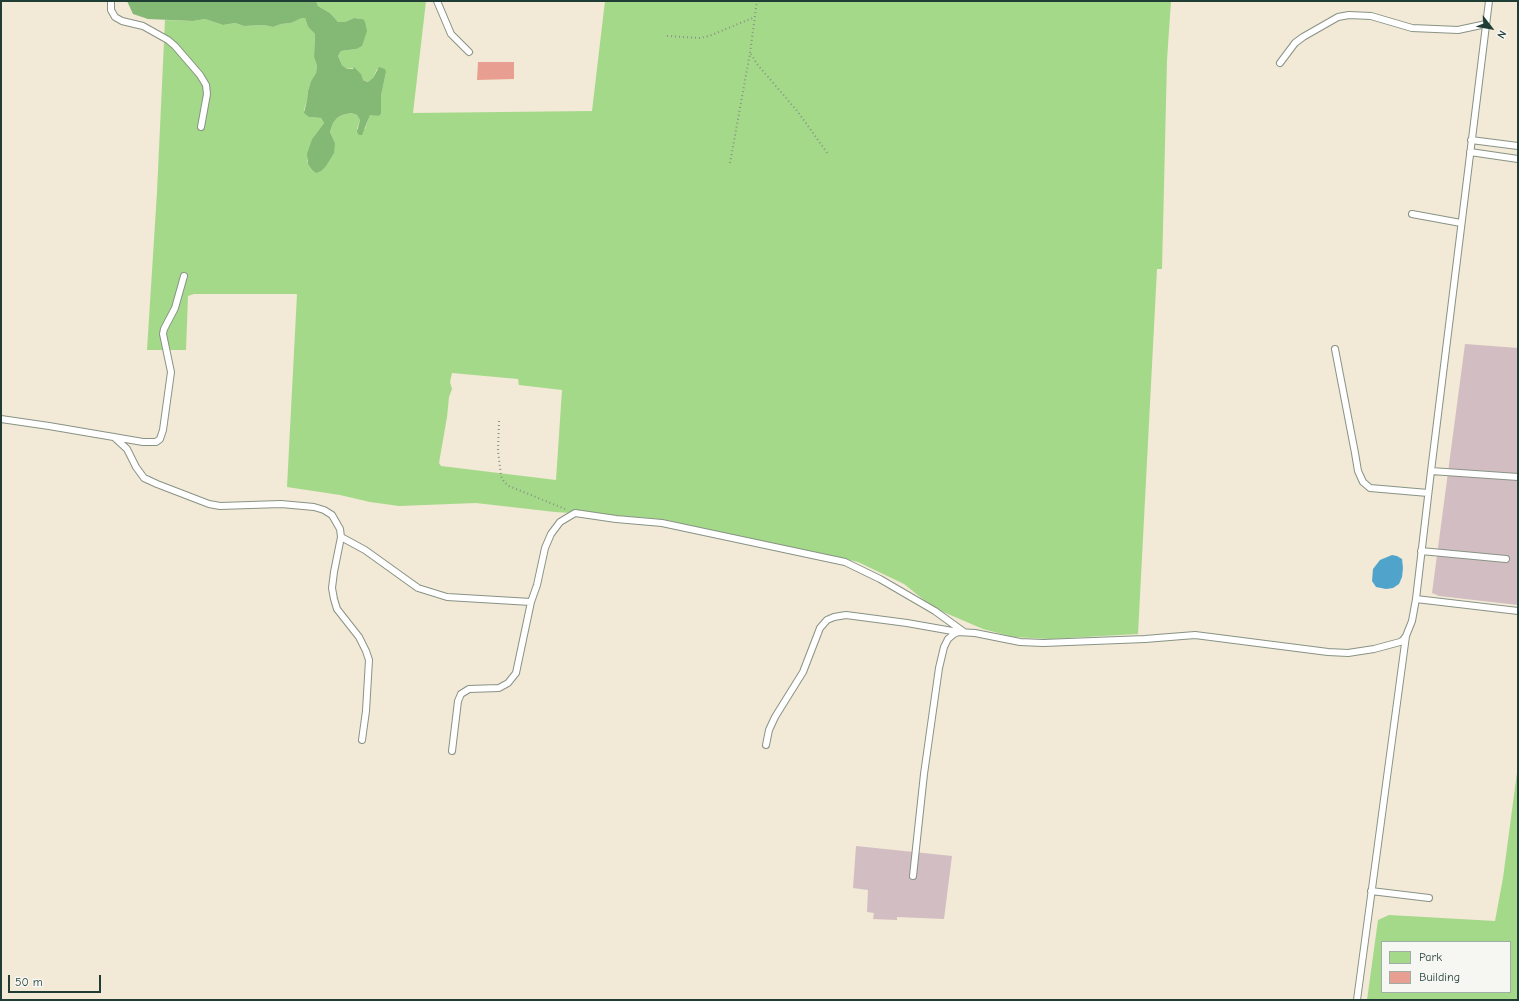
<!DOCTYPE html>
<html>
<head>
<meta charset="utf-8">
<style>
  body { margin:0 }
  #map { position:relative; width:1519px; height:1001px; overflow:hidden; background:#f2e9d6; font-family:"Comic Neue",sans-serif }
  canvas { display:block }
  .frame { position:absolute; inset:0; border:2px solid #1f3d34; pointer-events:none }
  .legend { position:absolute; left:1381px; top:941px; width:130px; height:52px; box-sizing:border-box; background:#f6f6f2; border:1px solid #a0aca6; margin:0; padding:5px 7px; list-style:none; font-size:12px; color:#1f3d34 }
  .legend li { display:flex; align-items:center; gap:8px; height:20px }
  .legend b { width:20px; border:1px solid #a0aca6 }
  .north { position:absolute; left:1471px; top:8px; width:40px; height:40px; -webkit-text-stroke:3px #f6f6f2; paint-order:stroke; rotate:121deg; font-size:11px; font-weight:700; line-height:16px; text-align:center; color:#1f3d34 }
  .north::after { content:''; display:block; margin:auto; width:14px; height:18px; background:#1f3d34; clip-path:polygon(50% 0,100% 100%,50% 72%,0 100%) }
  .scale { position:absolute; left:8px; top:975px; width:93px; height:18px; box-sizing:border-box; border:2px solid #1f3d34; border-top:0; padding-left:5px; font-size:12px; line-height:14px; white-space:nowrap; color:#1f3d34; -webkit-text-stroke:3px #f6f6f2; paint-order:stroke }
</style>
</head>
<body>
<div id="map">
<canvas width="1519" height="1001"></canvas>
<div class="frame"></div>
<ul class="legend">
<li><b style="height:11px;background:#a4d989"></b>Park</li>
<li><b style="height:11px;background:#e89f91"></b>Building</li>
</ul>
<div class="north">N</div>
<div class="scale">50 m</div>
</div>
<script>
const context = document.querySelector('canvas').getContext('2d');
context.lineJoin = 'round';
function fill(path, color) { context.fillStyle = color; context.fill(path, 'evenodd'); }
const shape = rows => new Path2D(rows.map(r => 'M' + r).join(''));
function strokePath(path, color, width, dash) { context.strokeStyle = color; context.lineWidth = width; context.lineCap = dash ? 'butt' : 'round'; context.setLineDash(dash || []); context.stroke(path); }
const industrial = shape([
  [1465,344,1518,348,1518,605,1439,596,1432,593],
  [856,846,952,856,944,919,897,917,897,920,873,919,874,913,867,912,868,890,853,888]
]);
const green = shape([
  [316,1,426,1,413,113,592,111,605,1,1171,1,1167,60,1162,269,1157,269,1138,634,1050,639,1013,637,983,629,941,611,924,600,904,584,858,562,824,554,739,538,667,520,649,518,555,512,476,503,399,506,370,502,340,495,287,487,297,294,194,294,188,296,186,350,147,350,157,192,165,20,193,21,205,19,223,25,235,23,244,26,264,25,273,27,281,24,291,23,302,18,305,18,308,27,315,34,314,57,317,66,316,73,311,81,308,91,307,100,304,110,309,117,321,118,324,123,312,139,307,161,311,170,335,143,330,132,333,123,337,118,342,115,351,113,357,115,359,117,360,120,357,129,365,129,370,114,379,116,381,114,381,96,386,72,377,69,373,78,369,82,363,80,354,68,347,69,342,65,338,56,341,51,356,49,363,19,354,18,345,22,338,22,330,13,318,6],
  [452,373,518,379,519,385,562,390,556,480,441,466,439,463,447,417,449,397,452,389,450,382],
  [1518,765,1518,1000,1367,1000,1378,920,1389,915,1495,921,1503,878],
  [1382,942,1510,942,1510,992,1382,992]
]);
const forest = shape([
  [127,1,316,1,318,6,330,13,338,22,345,22,354,18,363,19,365,22,367,31,362,46,356,49,341,51,338,56,342,65,347,69,353,69,354,67,361,74,363,80,368,82,373,78,379,67,385,69,386,72,381,96,381,114,379,116,370,115,362,135,359,135,357,132,360,120,357,115,351,113,342,115,337,118,333,123,330,132,335,143,334,153,326,166,321,171,316,173,311,169,308,164,307,154,312,139,324,123,321,118,309,117,304,113,307,100,308,91,311,81,316,73,317,66,314,57,315,34,308,27,305,18,302,18,291,23,281,24,273,27,264,25,244,26,235,23,223,25,205,19,193,21,148,19,133,14]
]);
const water = shape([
  [1392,555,1397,556,1402,559,1403,568,1402,577,1399,584,1393,588,1386,589,1376,587,1372,581,1373,569,1380,560]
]);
const building = shape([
  [478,62,514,62,514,79,477,80]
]);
const path = shape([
  [667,36,700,38,709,36,755,17],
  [751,54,757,64,798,112,828,154],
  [730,163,750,53,757,1],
  [499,421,498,451,501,476,504,482,509,486,565,509]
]);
const service = shape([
  [111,1,111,10,115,17,122,21,143,26,168,40,175,46,200,75,206,85,207,94,201,127],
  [437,1,451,34,469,52],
  [1489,1,1431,471,1416,599,1518,611],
  [1280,63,1295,43,1303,37,1338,17,1349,15,1371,16,1412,28,1458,30,1486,24],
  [1471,140,1518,146],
  [1470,152,1518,159],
  [1412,214,1461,223],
  [1335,349,1355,453,1358,471,1363,482,1370,488,1428,493],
  [1,419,49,426,143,442,156,442,160,439,163,430,171,372,163,334,164,329,175,308,184,276],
  [114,437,127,449,136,467,144,478,157,484,209,504,220,506,281,504,314,507,324,510,332,515,340,529,341,537,334,572,332,588,334,599,337,609,359,637,366,651,369,660,366,711,362,740],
  [1431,471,1518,477],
  [341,537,365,550,418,588,447,597,531,602],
  [1421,551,1506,559],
  [766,745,769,730,775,717,803,672,820,628,827,620,834,617,846,615,907,623,958,632],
  [452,751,458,701,461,694,469,689,499,688,508,683,516,673,531,602,537,585,545,548,551,534,560,522,575,513,616,519,662,523,845,562,880,579,935,611,964,632],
  [913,876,924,774,939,668,944,647,948,639,954,634,958,632,975,633,1020,642,1043,643,1145,639,1195,635,1328,652,1348,653,1374,649,1400,642,1403,640,1406,636,1412,621,1416,599],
  [1371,891,1429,898],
  [1357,1000,1406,636]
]);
fill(industrial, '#d2bec2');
fill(green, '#a4d989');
fill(forest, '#83b975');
fill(water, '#50a4cb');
fill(building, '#e89f91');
strokePath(service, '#889385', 8);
strokePath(path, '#889385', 2, [1, 3]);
strokePath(service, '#fff', 6);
</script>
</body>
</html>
